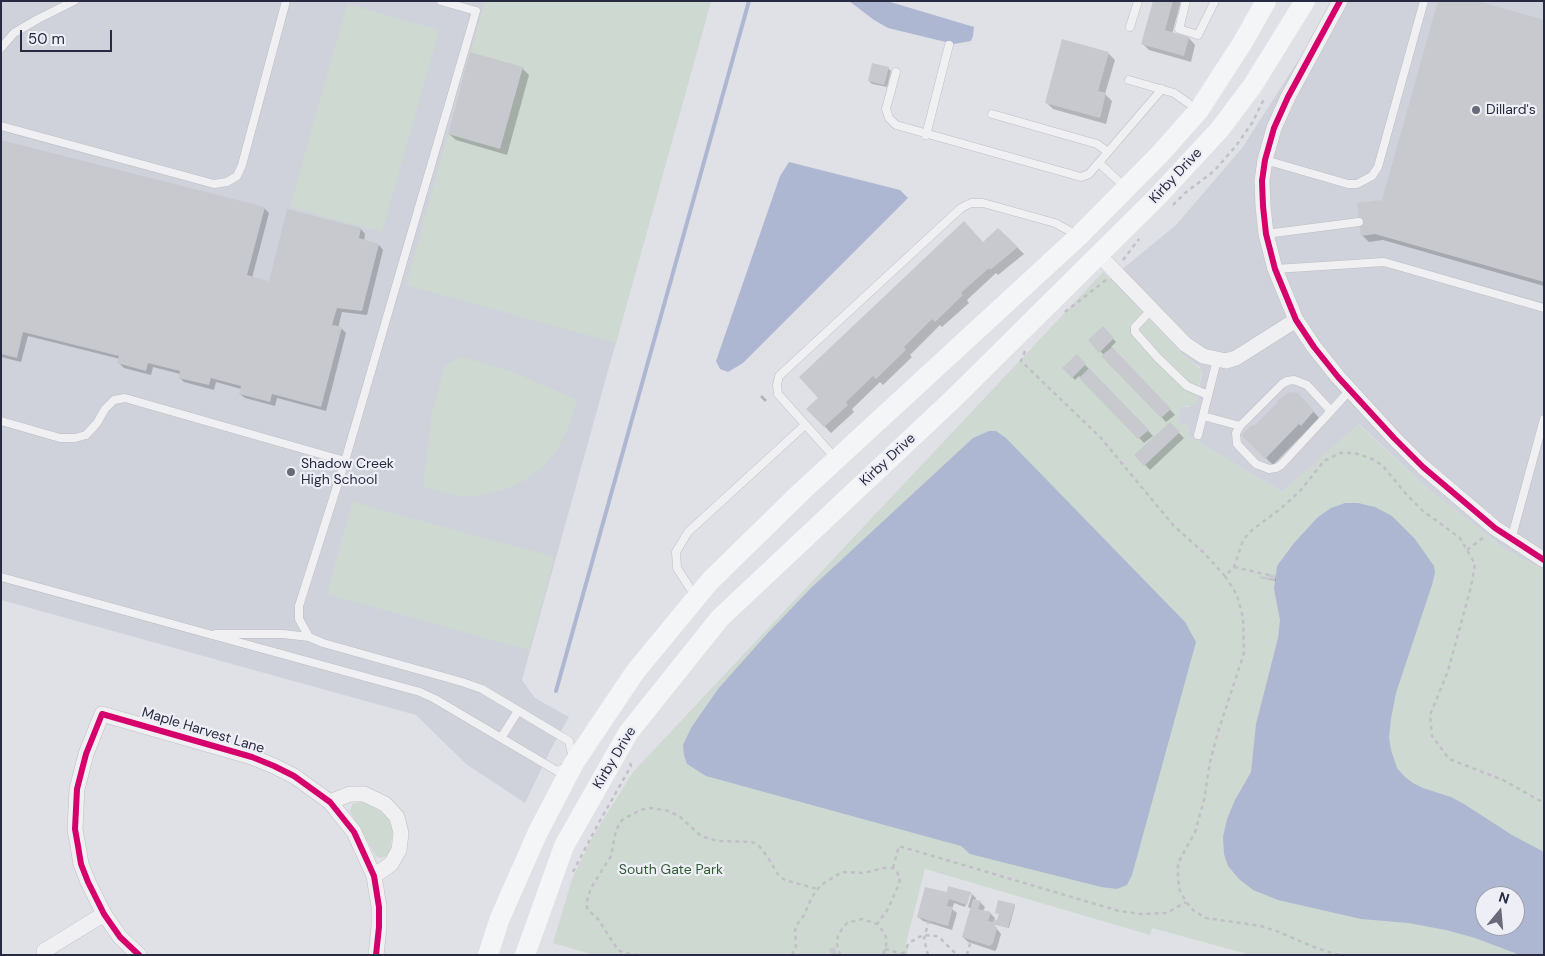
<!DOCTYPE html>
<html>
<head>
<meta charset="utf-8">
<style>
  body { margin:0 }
  #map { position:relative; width:1545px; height:956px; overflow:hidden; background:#e0e1e6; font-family:"DM Sans",sans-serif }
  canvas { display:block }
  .frame { position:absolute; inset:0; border:2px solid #272a40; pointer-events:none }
  .north { position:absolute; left:1475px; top:886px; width:50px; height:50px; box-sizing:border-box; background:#eeeff6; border:1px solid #9ea0ad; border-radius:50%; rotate:17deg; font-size:14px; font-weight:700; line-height:20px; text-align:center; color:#272a40 }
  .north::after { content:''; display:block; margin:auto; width:18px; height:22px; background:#686a7a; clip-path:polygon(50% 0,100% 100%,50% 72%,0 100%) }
  .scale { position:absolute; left:20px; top:30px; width:92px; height:22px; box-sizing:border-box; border:2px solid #272a40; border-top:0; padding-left:6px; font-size:15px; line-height:18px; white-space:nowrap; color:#272a40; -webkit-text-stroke:4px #eeeff6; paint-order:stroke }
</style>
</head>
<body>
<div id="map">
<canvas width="1545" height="956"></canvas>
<div class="frame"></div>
<div class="north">N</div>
<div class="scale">50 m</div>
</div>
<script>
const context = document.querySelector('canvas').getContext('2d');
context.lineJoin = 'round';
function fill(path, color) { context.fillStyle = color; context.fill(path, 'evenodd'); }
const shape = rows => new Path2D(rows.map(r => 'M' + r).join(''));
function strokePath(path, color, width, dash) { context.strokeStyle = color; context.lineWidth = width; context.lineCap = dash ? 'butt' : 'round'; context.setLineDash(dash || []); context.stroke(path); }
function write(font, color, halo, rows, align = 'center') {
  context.font = font + ' "DM Sans",sans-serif'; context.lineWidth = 4.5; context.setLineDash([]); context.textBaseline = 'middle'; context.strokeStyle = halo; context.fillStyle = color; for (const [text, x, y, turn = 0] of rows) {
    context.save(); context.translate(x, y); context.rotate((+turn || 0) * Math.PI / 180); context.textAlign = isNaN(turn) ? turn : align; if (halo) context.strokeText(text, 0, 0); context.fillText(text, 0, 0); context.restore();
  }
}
const built = shape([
  [1,1,711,1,522,680,535,698,569,717,551,749,525,803,466,764,416,715,1,600],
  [1332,1,1544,1,1544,570,1507,551,1428,489,1359,424,1282,492,1188,436,1189,428,1186,425,1178,423,1180,409,1181,406,1188,407,1196,402,1202,374,1200,367,1186,358,1146,316,1109,280,1176,225,1242,148,1305,50]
]);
const green = shape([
  [485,1,711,1,616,343,406,285],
  [347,4,439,30,382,232,290,207],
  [1103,272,1186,358,1202,370,1196,402,1192,406,1181,406,1180,409,1178,423,1186,425,1189,428,1188,436,1282,492,1358,424,1428,489,1507,551,1544,570,1544,955,1251,955,1152,928,1150,935,925,869,906,943,908,949,907,955,594,955,553,943,572,879,593,836,633,772],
  [1485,896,1515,896,1515,926,1485,926],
  [461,357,513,372,577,400,568,428,558,449,544,466,525,480,503,490,482,495,463,497,423,487,432,413,445,365],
  [352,502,554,557,529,650,327,594],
  [360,802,368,803,387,817,393,830,390,850,387,856,381,858,376,856,350,812,352,804]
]);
const water = shape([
  [849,1,887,1,974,27,973,36,971,41,954,44,888,28,874,20],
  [789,162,900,190,908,198,743,363,728,372,720,369,716,361,780,176],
  [989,431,996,431,1006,438,1185,622,1196,642,1132,875,1127,885,1117,889,1101,887,970,854,961,846,706,776,687,764,684,755,683,745,691,728,718,689,766,635,811,588,973,438],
  [1345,503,1358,503,1375,507,1392,516,1415,539,1434,566,1435,573,1432,585,1396,693,1391,719,1389,737,1391,750,1397,768,1405,777,1413,783,1423,788,1451,797,1464,804,1512,835,1544,852,1544,955,1520,955,1475,938,1446,930,1408,923,1361,919,1278,900,1253,890,1239,879,1228,866,1224,854,1223,837,1227,819,1235,800,1251,772,1256,724,1278,638,1280,620,1274,589,1277,566,1294,543,1318,517,1331,508],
  [1485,896,1515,896,1515,926,1485,926]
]);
const shadow = shape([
  [1154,1,1181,1,1172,34,1189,38,1195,45,1191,62,1149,50,1142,43],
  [1544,21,1544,286,1383,240,1369,242,1362,235,1383,201],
  [1108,53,1115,60,1105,94,1112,101,1106,124,1053,109,1046,102],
  [522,68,529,75,507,155,456,140,449,134],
  [888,68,891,71,887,87,872,84,869,81],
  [1,141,264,208,269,213,252,278,270,283,361,229,365,234,364,241,379,245,383,250,367,315,342,312,338,328,342,329,346,333,326,411,277,398,275,406,245,398,240,394,241,389,216,382,214,390,184,382,179,377,180,374,153,367,151,375,124,368,119,363,120,359,28,336,21,362,1,357],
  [1007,237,1024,254,998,275,996,273,967,300,969,303,942,327,940,325,910,355,912,357,883,385,880,382,852,409,854,412,831,433,808,409,984,243],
  [1103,328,1116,342,1111,347,1175,415,1166,422,1090,340],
  [1077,356,1088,368,1153,436,1144,443,1079,376,1075,380,1064,368],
  [762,395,767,400,765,402,760,397],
  [1308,405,1319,418,1273,465,1243,435,1254,428],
  [1170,424,1184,438,1150,470,1136,455],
  [1275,576,1276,581,1261,578,1271,578],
  [947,893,971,893,976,898,975,901,980,902,985,907,983,911,990,913,995,918,994,920,998,921,1014,905,1015,906,1009,928,993,924,1001,934,997,948,995,951,968,942,963,937,971,909,968,907,972,894,969,894,965,907,954,903,952,909,957,913,952,930,923,921,918,917]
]);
const stream = shape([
  [556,691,749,1]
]);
const building = shape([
  [1153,1,1173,1,1165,30,1189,37,1184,56,1141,44],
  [1438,1,1478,1,1544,20,1544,282,1375,234,1361,236,1357,203,1382,200],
  [1062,39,1109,52,1098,91,1106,93,1100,118,1045,103],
  [470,52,523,67,500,149,448,134],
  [872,63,889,67,884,85,868,81],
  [1,140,265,207,247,275,269,281,287,209,361,228,359,238,379,244,362,311,337,308,332,325,342,327,321,407,272,394,270,402,239,394,241,386,211,378,209,385,178,378,180,371,148,363,146,371,117,363,119,356,23,332,17,358,1,354],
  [964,221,983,242,998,228,1018,247,990,270,989,268,961,293,963,295,935,322,932,319,904,347,906,350,876,379,873,376,846,402,848,405,824,427,806,409,818,398,799,377],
  [1103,326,1114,338,1099,353,1088,340],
  [1112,347,1171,409,1161,418,1101,356],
  [1077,354,1086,364,1072,378,1062,368],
  [1089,368,1149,430,1138,439,1079,378],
  [1289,392,1298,393,1314,411,1301,426,1299,424,1265,459,1241,435,1252,425,1254,426,1278,402,1277,401],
  [1170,422,1180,432,1144,466,1134,455],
  [1269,574,1275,575,1275,580,1259,578,1260,576,1269,577],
  [948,886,971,892,967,905,949,899,947,906,953,907,948,926,917,917,925,887,947,892],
  [973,899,981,901,978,909,991,912,988,921,993,922,994,919,997,920,999,914,995,913,998,900,1015,904,1008,928,994,924,997,928,993,943,990,946,962,937],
  [835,947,837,954,831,955,829,949]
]);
const path = shape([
  [1173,205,1185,193,1214,171,1236,146,1252,123,1264,99],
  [1123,260,1139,239],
  [1065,312,1106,280],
  [1025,351,1021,361,1100,437,1173,525,1204,553,1225,576],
  [1467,550,1484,537],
  [1234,567,1269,575],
  [893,868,899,846,1119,911,1141,914,1167,913,1186,902],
  [573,872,597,826,631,766,630,763],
  [885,949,903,954],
  [638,955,625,953,618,950,598,919,588,910,586,904,591,888,611,856,616,830,622,820,640,810,650,808,669,811,680,817,700,835,709,839,719,841,752,842,759,846,767,856,779,876,785,880,817,889],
  [792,955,796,946,795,931,796,926,804,915,812,897,821,885,842,872,864,873,884,868,893,868,897,872,900,878,899,884,888,909,877,924],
  [840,955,837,944,838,936,842,929,847,923,862,919,877,924,882,930,886,937,886,946,883,955],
  [903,955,909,943,919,937,925,935,936,936,941,939,957,955],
  [928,955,924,939,929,920],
  [967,955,971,940],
  [1339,955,1316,948,1279,932,1261,926,1206,918,1194,911,1186,902,1180,891,1178,879,1178,863,1195,832,1204,800,1210,762,1218,732,1244,653,1243,618,1237,595,1225,576,1234,567,1243,540,1252,530,1279,510,1300,491,1324,461,1340,453,1354,453,1370,458,1382,465,1407,495,1423,511,1460,538,1475,564,1471,587,1448,671,1430,715,1432,736,1449,759,1503,780,1544,803]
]);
const lane = shape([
  [1186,1,1179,29,1198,35,1215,1],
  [1130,27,1138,1],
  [1,48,14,33,38,19,74,1],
  [896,72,886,109,889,118,896,125,1081,177,1089,174,1162,89],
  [1129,80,1174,93,1198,110],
  [992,114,1097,144,1108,152],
  [1,126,214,184,227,182,237,176,242,165,286,1],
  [926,135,949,45],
  [1265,160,1348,184,1357,184,1372,176,1378,167,1424,1],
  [1099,163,1125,187],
  [1266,234,1359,222],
  [1275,269,1384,262,1544,308],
  [1152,309,1135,327,1135,332,1158,358,1187,386,1208,395],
  [1331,411,1307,385,1294,380,1287,381,1282,384,1240,426,1236,433,1237,444,1256,464,1269,469,1276,468,1281,465,1331,411,1350,390],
  [1203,416,1240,426],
  [1,421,60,438,75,438,86,435,97,423,105,409,114,400,125,398,345,461,299,606,299,619,309,637,323,643,462,682,482,689,569,741,573,758],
  [1198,435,1217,360],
  [836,459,778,394,777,385,779,376,961,208,971,203,983,203,1055,223,1077,235],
  [345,461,476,11,441,1],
  [1511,540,1544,419],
  [1,577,420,692,435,699,557,771,566,767],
  [695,596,677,568,676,552,688,532,805,425],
  [216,634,283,634,309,637],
  [501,738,518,711]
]);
const street = shape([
  [1340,1,1288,97,1274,128,1265,160,1262,181,1263,206,1266,234,1275,269,1296,320,1314,347,1338,377,1394,438,1423,467,1495,528,1544,560],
  [1099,255,1185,344,1203,356,1226,361,1236,358,1296,320],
  [330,802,350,794,364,794,385,804,397,817,401,833,399,850,391,864,374,876],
  [44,951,104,914],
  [139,955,120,937,104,914,88,882,81,864,78,846,75,829,77,789,86,754,102,714,252,757,274,766,294,776,330,802,354,832,374,876,379,907,379,927,376,955]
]);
const secondary = shape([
  [488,955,500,918,538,832,574,763,635,672,710,581,801,492,1079,236,1160,154,1199,110,1243,42,1266,1],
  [525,955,564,846,628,733,720,618,952,400,1157,197,1220,129,1253,85,1305,1]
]);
const cycleway = shape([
  [1340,1,1288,97,1274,128,1265,160,1262,181,1263,206,1266,234,1275,269,1296,320,1314,347,1338,377,1394,438,1423,467,1495,528,1544,560],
  [139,955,120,937,104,914,88,882,81,864,78,846,75,829,77,789,86,754,102,714,252,757,274,766,294,776,330,802,354,832,374,876,379,907,379,927,376,955]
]);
const markers = [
  [1476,110,5,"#686a7a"],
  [291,472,5,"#686a7a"]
];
const poiNames = [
  ["Dillard's",1486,110],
  ["Shadow Creek",301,464],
  ["High School",301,480]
];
const streetNames = [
  ["Kirby Drive",1176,176,-47],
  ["Kirby Drive",888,460,-43],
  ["Maple Harvest Lane",203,731,17],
  ["Kirby Drive",615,758,-59]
];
const parkNames = [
  ["South Gate Park",671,870]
];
fill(built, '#d0d2db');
fill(green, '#ced9d1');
fill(water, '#aeb7d2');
fill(shadow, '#0003');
strokePath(stream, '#aeb7d2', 4);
fill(building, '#c8c9ce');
strokePath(lane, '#bdbec4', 9);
strokePath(street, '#bdbec4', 16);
strokePath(path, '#c0c0c6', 2.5, [4, 4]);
strokePath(lane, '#f0f0f3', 8);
strokePath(street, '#f0f0f3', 15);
strokePath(secondary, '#f4f5f6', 20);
strokePath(cycleway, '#d6006c', 6);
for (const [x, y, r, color] of markers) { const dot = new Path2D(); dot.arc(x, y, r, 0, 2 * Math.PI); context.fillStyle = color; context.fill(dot); strokePath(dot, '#eeeff6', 2); }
write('14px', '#272a40', '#eeeff6', poiNames, 'left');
write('14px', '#272a40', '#eeeff6', streetNames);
write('14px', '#345c36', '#eeeff6', parkNames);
</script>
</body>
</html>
